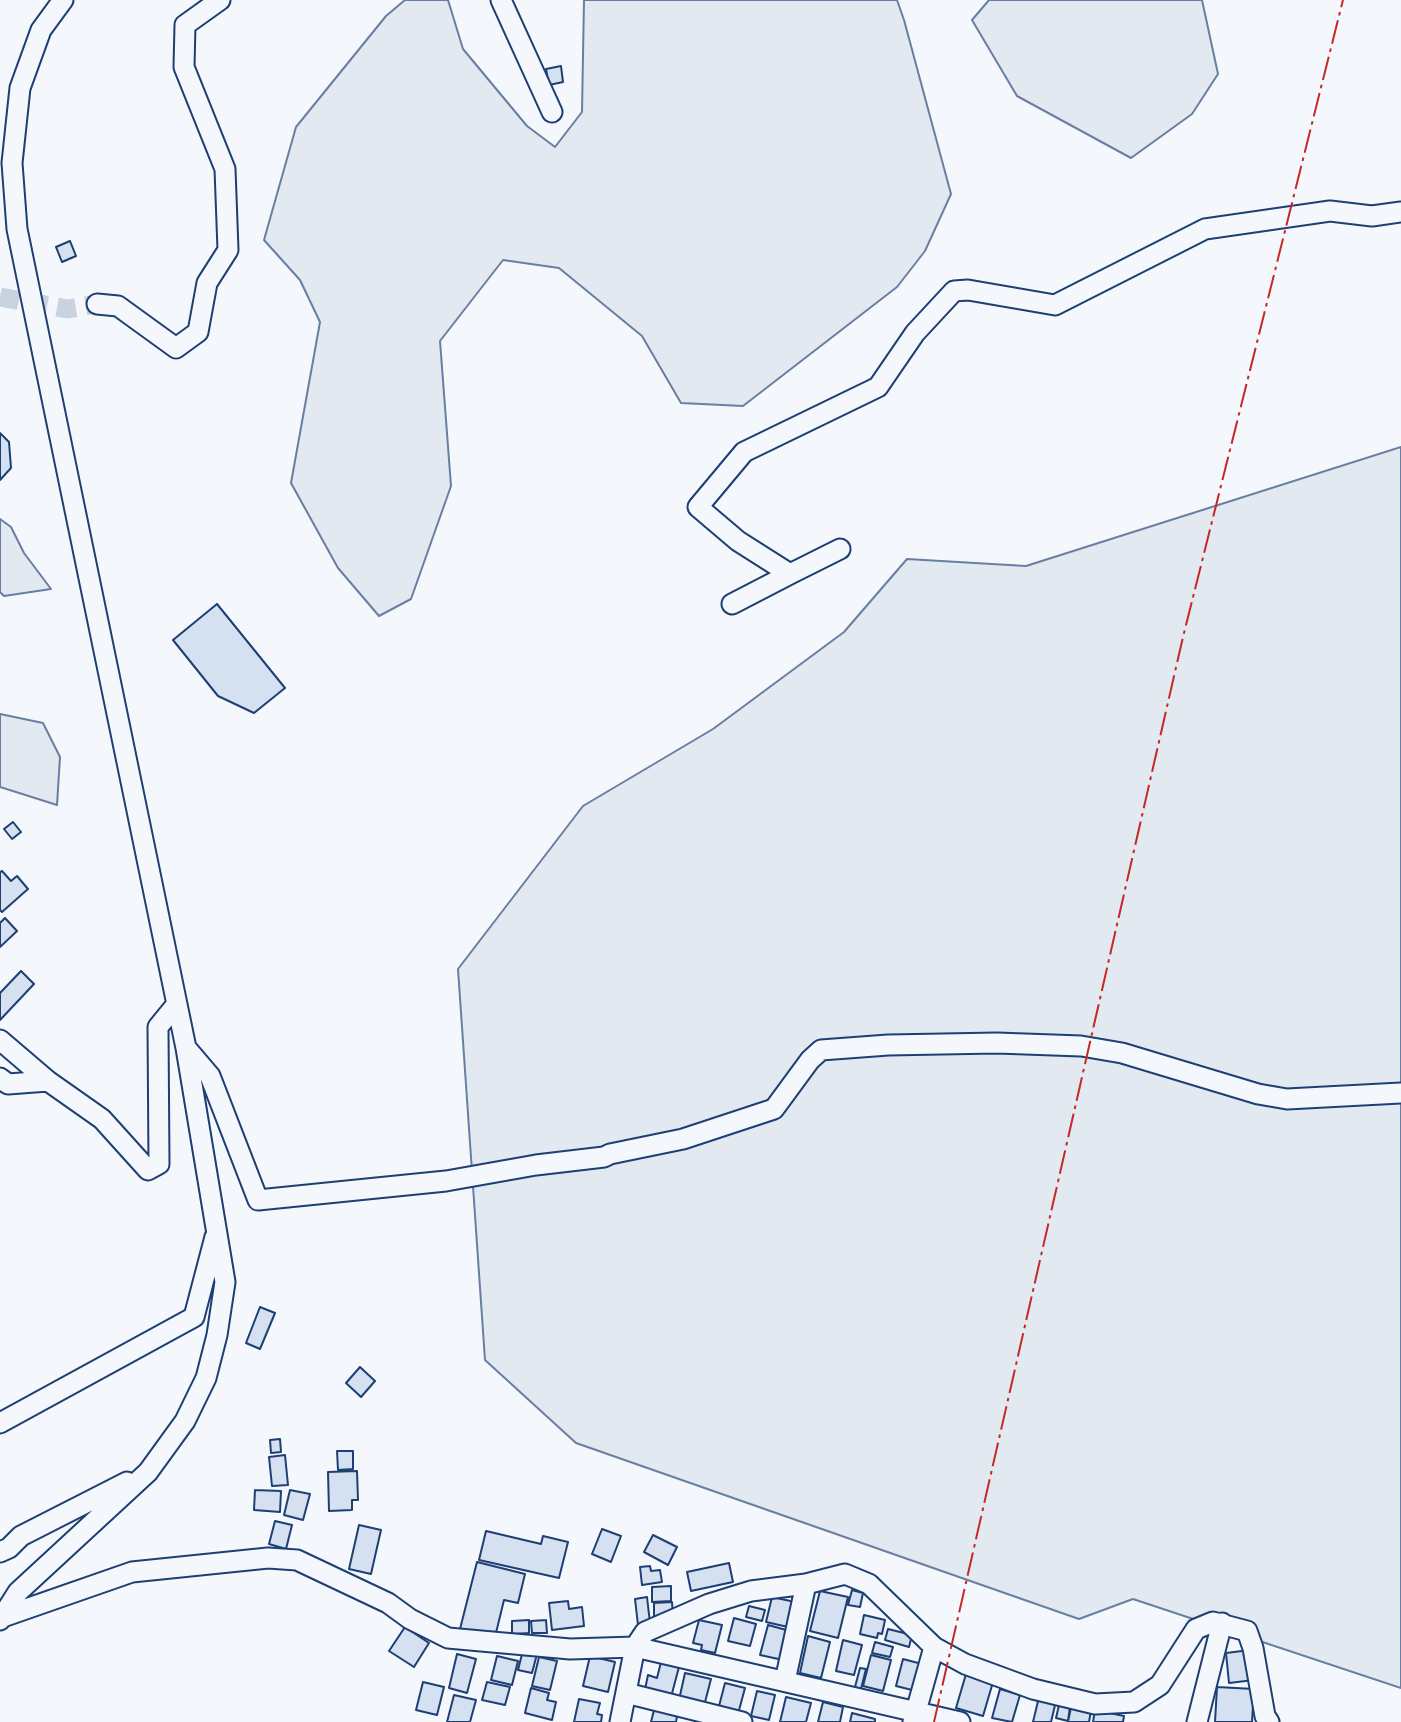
<!DOCTYPE html>
<html>
<head>
<meta charset="utf-8">
<style>
  body { margin:0 }
  canvas { display:block; background:#f4f7fb }
</style>
</head>
<body>
<canvas width="1401" height="1722"></canvas>
<script>
const context = document.querySelector('canvas').getContext('2d');
context.lineJoin = 'round';
function fill(path, color) { context.fillStyle = color; context.fill(path, 'evenodd'); }
const shape = rows => new Path2D(rows.map(r => 'M' + r).join(''));
function strokePath(path, color, width, dash) { context.strokeStyle = color; context.lineWidth = width; context.lineCap = dash ? 'butt' : 'round'; context.setLineDash(dash || []); context.stroke(path); }
const green = shape([
  [405,0,448,0,463,49,527,126,555,147,582,112,584,0,897,0,904,20,951,194,925,251,897,287,743,406,681,403,642,336,559,268,503,260,440,341,451,486,411,599,379,616,338,568,291,483,320,322,300,280,264,240,296,127,386,16,405,0],
  [989,0,1202,0,1218,74,1192,114,1131,158,1017,96,972,20,989,0],
  [1401,447,1401,1688,1133,1599,1079,1619,576,1443,485,1360,458,969,583,806,713,729,844,632,907,559,1026,566,1401,447],
  [0,519,11,527,24,553,51,589,4,596,0,592,0,519],
  [0,714,43,723,60,757,57,805,0,787,0,714]
]);
const building = shape([
  [561,66,563,82,549,85,546,69,561,66],
  [70,241,76,256,62,262,56,247,70,241],
  [0,433,9,442,11,468,0,480,0,433],
  [217,604,285,688,254,713,218,696,173,640,217,604],
  [13,822,21,832,12,839,4,829,13,822],
  [2,871,11,881,17,876,28,889,2,912,0,910,0,872,2,871],
  [5,918,17,931,0,947,0,923,5,918],
  [21,971,34,984,0,1020,0,993,21,971],
  [260,1307,275,1313,260,1349,246,1343,260,1307],
  [360,1367,375,1381,361,1397,346,1383,360,1367],
  [280,1439,281,1452,271,1453,270,1440,280,1439],
  [337,1451,353,1451,353,1469,338,1470,337,1451],
  [285,1455,288,1485,272,1486,269,1457,285,1455],
  [357,1471,358,1500,352,1500,352,1510,329,1511,328,1472,357,1471],
  [255,1490,281,1491,280,1512,254,1510,255,1490],
  [290,1490,310,1494,303,1520,284,1515,290,1490],
  [275,1521,292,1525,286,1549,269,1544,275,1521],
  [359,1525,381,1530,371,1574,349,1569,359,1525],
  [602,1529,621,1536,611,1562,592,1554,602,1529],
  [486,1531,541,1544,543,1536,568,1542,559,1578,479,1560,486,1531],
  [653,1535,677,1547,668,1565,644,1552,653,1535],
  [477,1562,525,1574,518,1603,504,1600,495,1637,459,1633,477,1562],
  [729,1563,733,1582,691,1591,687,1572,729,1563],
  [650,1566,651,1571,660,1570,662,1582,642,1585,640,1567,650,1566],
  [671,1586,671,1601,652,1602,652,1587,671,1586],
  [852,1590,863,1593,860,1607,848,1605,852,1590],
  [820,1591,848,1597,838,1638,810,1631,820,1591],
  [647,1597,650,1623,638,1625,635,1599,647,1597],
  [772,1597,795,1602,788,1627,766,1622,772,1597],
  [568,1601,569,1609,582,1607,584,1626,552,1630,549,1603,568,1601],
  [672,1602,673,1616,654,1616,654,1603,672,1602],
  [749,1606,765,1610,762,1621,746,1617,749,1606],
  [864,1615,885,1620,882,1634,878,1633,877,1638,860,1634,864,1615],
  [734,1618,756,1624,750,1646,728,1641,734,1618],
  [529,1620,529,1633,512,1634,512,1621,529,1620],
  [546,1620,547,1633,532,1633,531,1621,546,1620],
  [699,1620,722,1625,715,1653,701,1650,702,1645,693,1643,699,1620],
  [768,1625,790,1631,783,1660,760,1655,768,1625],
  [405,1627,429,1643,414,1667,389,1651,405,1627],
  [888,1629,912,1635,909,1647,885,1640,888,1629],
  [808,1636,830,1642,821,1678,800,1673,808,1636],
  [843,1640,862,1645,854,1675,836,1671,843,1640],
  [875,1642,893,1647,890,1657,872,1653,875,1642],
  [523,1650,537,1654,532,1673,518,1670,523,1650],
  [1250,1650,1254,1680,1229,1683,1226,1653,1250,1650],
  [457,1654,476,1659,467,1693,449,1688,457,1654],
  [871,1655,891,1660,883,1691,863,1686,871,1655],
  [497,1656,518,1661,512,1685,491,1680,497,1656],
  [590,1656,615,1662,608,1692,583,1686,590,1656],
  [539,1657,557,1661,550,1690,532,1686,539,1657],
  [903,1659,922,1664,916,1691,896,1686,903,1659],
  [661,1662,679,1667,670,1701,644,1694,648,1675,657,1678,661,1662],
  [860,1668,866,1669,861,1689,855,1687,860,1668],
  [685,1673,711,1679,704,1706,679,1700,685,1673],
  [966,1674,993,1682,983,1716,956,1708,966,1674],
  [423,1682,444,1687,437,1715,416,1710,423,1682],
  [487,1682,510,1687,505,1705,482,1700,487,1682],
  [725,1683,745,1688,738,1714,718,1710,725,1683],
  [1217,1687,1254,1689,1252,1722,1215,1722,1217,1687],
  [531,1688,549,1693,547,1700,556,1702,552,1720,525,1713,531,1688],
  [1000,1689,1020,1695,1012,1722,992,1718,1000,1689],
  [757,1691,775,1695,769,1720,751,1716,757,1691],
  [454,1695,476,1700,470,1722,447,1722,454,1695],
  [786,1697,811,1703,806,1722,780,1722,786,1697],
  [1039,1697,1056,1701,1051,1722,1033,1722,1039,1697],
  [579,1699,600,1703,597,1714,602,1715,601,1722,574,1722,579,1699],
  [823,1702,843,1707,840,1722,818,1722,823,1702],
  [1059,1705,1070,1707,1068,1721,1056,1718,1059,1705],
  [1071,1707,1091,1711,1089,1722,1068,1722,1071,1707],
  [654,1710,677,1716,676,1722,651,1722,654,1710],
  [1095,1710,1124,1716,1123,1722,1093,1722,1095,1710],
  [852,1713,875,1719,875,1722,850,1722,852,1713]
]);
const minorTunnel = shape([
  [0,297,67,309,97,304]
]);
const minor = shape([
  [501,0,552,112],
  [97,304,118,306,176,348,198,332,207,283,228,250,225,169,184,67,185,25,220,0],
  [840,549,790,574,738,541,698,507,744,452,878,387,915,333,954,291,968,290,1055,305,1205,229,1330,211,1372,216,1401,212],
  [732,604,790,574],
  [0,1040,48,1081,102,1119,148,1170,159,1164,158,1027,176,1005],
  [187,1049,210,1076,258,1200,446,1181,536,1165,604,1157,610,1154,683,1139,774,1109,810,1060,821,1050,888,1045,997,1043,1081,1046,1122,1053,1258,1094,1287,1099,1401,1093],
  [0,1078,8,1084,48,1081],
  [0,1423,194,1317,215,1237],
  [0,1552,9,1548,21,1536,127,1482],
  [0,1618,132,1572,268,1558,297,1560,388,1603,410,1619,448,1638,570,1649,635,1647,960,1722],
  [0,1620,18,1592,148,1472,185,1421,206,1378,217,1335,225,1282,186,1048,17,229,12,163,20,88,41,30,63,0],
  [785,1681,806,1584],
  [626,1693,742,1722],
  [620,1722,635,1647,645,1632,709,1604,751,1591,806,1584,845,1574,869,1584,934,1647,965,1664,1033,1689,1095,1704,1134,1702,1160,1685,1196,1629,1213,1622,1247,1631,1253,1648,1265,1716,1269,1722],
  [913,1722,934,1647],
  [1197,1722,1222,1623]
]);
const power = shape([
  [934,1722,1183,637,1343,0]
]);
fill(green, '#e3e9f0');
strokePath(green, '#687fa3', 2);
fill(building, '#d5e0f0');
strokePath(building, '#1d3f73', 2);
strokePath(minorTunnel, '#c9d2e0', 19, [19, 10]);
strokePath(minor, '#1d3f73', 23);
strokePath(minor, '#f4f7fb', 19);
strokePath(power, '#c62828', 2, [24, 5, 3.5, 5]);
</script>
</body>
</html>
